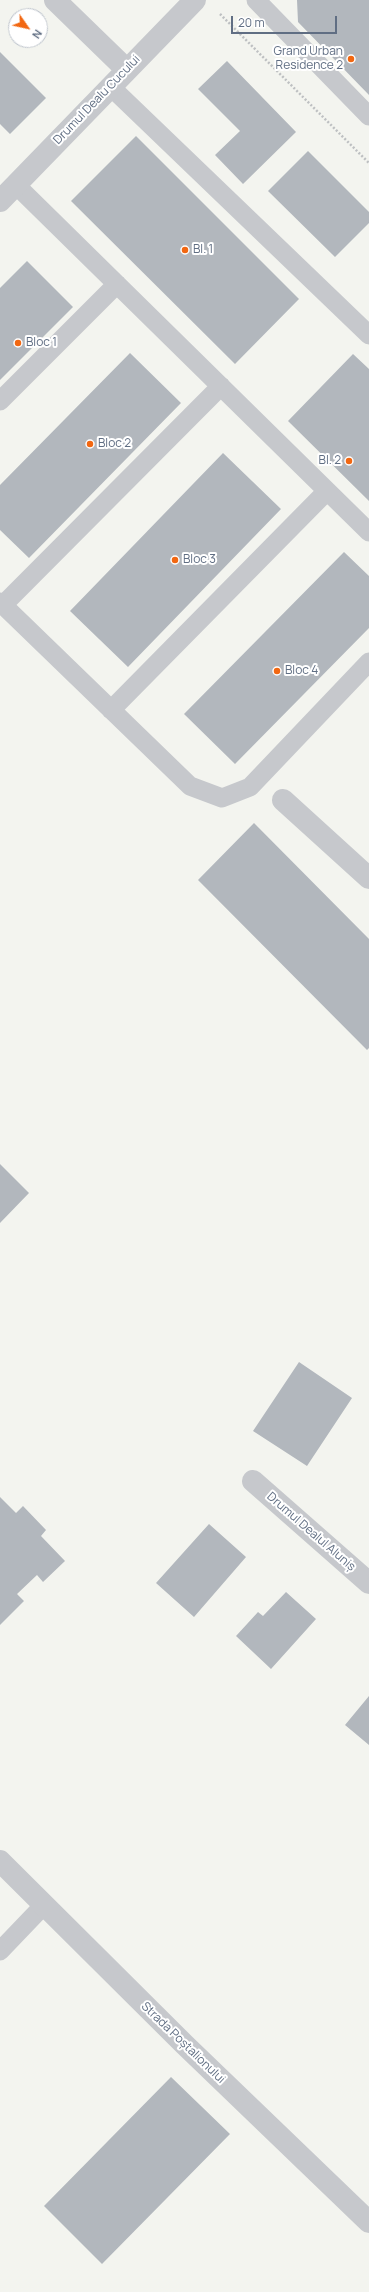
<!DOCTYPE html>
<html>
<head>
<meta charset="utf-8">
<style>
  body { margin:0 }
  #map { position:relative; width:369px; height:2292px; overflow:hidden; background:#f3f4ef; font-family:Manrope,sans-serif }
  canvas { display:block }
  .north { position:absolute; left:8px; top:8px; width:40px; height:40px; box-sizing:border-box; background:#fff; border:1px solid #bfc5cd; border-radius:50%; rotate:124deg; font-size:11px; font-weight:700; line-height:16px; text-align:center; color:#606e83 }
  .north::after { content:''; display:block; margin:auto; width:14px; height:18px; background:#f26711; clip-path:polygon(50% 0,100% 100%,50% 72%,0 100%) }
  .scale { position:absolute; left:231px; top:16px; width:106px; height:18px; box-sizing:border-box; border:2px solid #606e83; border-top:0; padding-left:5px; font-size:12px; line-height:14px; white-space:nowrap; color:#606e83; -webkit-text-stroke:3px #fff; paint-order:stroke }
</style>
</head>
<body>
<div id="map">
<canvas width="369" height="2292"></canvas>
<div class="north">N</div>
<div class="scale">20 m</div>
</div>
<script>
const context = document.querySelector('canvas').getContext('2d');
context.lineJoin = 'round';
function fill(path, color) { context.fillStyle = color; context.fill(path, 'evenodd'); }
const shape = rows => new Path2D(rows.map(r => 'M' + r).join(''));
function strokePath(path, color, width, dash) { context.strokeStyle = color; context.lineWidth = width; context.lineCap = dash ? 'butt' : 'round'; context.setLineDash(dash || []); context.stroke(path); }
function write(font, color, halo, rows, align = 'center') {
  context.font = font + ' Manrope,sans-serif'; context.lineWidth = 4; context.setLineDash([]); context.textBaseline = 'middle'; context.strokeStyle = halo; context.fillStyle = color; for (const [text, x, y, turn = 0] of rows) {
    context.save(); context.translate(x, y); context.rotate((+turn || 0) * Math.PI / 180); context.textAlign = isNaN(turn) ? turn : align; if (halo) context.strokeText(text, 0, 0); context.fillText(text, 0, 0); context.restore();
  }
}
const building = shape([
  [297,0,369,0,369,95,298,22],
  [0,52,46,98,10,134,0,124],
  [227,61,296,132,243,184,215,155,240,131,198,89],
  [136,136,299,299,235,364,71,201],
  [308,151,369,212,369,223,335,257,268,191],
  [27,261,73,307,0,380,0,288],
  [130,353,181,403,29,558,0,530,0,485],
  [353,354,369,369,369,501,288,421],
  [223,453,281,509,128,667,70,611],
  [344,552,369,576,369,628,235,764,184,714],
  [254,823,369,939,369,1048,367,1050,198,880],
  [0,1164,29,1193,0,1223],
  [299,1362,352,1398,307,1466,253,1431],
  [0,1497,16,1513,23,1506,46,1530,41,1536,65,1561,43,1582,37,1575,17,1594,24,1601,0,1625],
  [209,1524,246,1557,194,1617,156,1583],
  [286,1592,316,1619,271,1669,236,1636,258,1612,263,1616],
  [369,1696,369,1745,345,1725],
  [171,2077,230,2134,102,2264,44,2206]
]);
const path = shape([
  [220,14,369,163]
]);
const service = shape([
  [256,0,369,116],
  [111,87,369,335],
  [16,185,369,532],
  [0,401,117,284],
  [0,602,190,786,222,798,250,787,369,662],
  [3,605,221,386],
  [111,710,327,491],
  [0,1951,44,1905]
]);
const minor = shape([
  [55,0,127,70],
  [0,201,195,0],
  [283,800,369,878],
  [253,1481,369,1583],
  [0,1861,185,2045,369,2222]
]);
const markers = [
  [351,59,4,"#f26711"],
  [185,250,4,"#f26711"],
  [18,343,4,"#f26711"],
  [90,444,4,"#f26711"],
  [349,461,4,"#f26711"],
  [175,560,4,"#f26711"],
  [277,671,4,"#f26711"]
];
const poiNames = [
  ["Grand Urban",343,52,"right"],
  ["Residence 2",343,66,"right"],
  ["Bl. 1",193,250],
  ["Bloc 1",26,343],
  ["Bloc 2",98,444],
  ["Bl. 2",341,461,"right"],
  ["Bloc 3",183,560],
  ["Bloc 4",285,671]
];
const streetNames = [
  ["Drumul Dealu Cucului",97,100,-46],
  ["Drumul Dealul Aluniș",311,1532,41],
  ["Strada Poștalionului",183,2043,44]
];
fill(building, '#b2b7bd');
strokePath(path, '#bec0c2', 2.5, [2, 2]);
strokePath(service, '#c6c8cc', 19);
strokePath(minor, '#c6c8cc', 22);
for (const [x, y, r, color] of markers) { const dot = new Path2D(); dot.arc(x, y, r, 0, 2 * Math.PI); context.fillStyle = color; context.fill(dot); strokePath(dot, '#fff', 1.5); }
write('12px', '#606e83', '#fff', poiNames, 'left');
write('12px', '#606e83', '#fff', streetNames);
</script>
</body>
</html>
